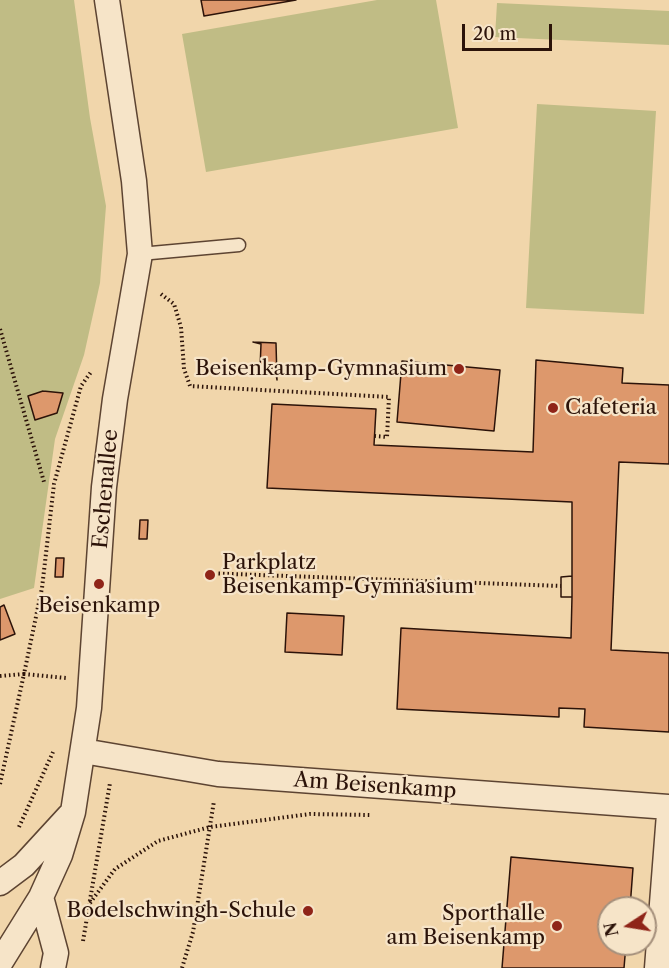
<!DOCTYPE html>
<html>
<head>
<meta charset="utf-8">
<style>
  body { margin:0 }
  #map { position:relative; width:669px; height:968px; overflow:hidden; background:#f1d6ab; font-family:"Libre Caslon Text",serif }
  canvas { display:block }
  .north { position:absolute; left:597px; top:896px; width:60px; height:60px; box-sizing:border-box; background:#f6e4c8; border:2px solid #a5907c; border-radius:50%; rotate:258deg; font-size:16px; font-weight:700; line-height:24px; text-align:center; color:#2c1309 }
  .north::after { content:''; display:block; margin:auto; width:21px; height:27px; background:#8f2418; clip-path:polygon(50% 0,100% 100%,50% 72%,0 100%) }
  .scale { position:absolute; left:462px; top:24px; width:90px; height:27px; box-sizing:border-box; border:3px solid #2c1309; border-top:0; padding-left:8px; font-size:18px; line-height:21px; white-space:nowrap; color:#2c1309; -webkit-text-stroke:4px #f6e4c8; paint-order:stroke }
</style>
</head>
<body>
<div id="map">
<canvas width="669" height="968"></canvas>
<div class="north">N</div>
<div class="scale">20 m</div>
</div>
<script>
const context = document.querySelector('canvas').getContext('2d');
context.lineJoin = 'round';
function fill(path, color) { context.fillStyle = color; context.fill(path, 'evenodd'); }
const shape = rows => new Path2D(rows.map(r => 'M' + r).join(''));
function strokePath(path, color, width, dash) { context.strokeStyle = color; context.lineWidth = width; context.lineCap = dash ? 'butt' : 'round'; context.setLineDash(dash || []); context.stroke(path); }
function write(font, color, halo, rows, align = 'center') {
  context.font = font + ' "Libre Caslon Text",serif'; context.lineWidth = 4.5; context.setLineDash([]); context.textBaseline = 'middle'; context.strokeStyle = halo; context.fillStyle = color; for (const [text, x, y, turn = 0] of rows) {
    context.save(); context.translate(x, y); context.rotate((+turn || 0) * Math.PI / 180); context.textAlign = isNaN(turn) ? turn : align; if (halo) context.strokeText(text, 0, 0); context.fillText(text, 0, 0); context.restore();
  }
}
const green = shape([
  [0,0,74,0,90,118,106,206,100,283,84,355,55,439,34,588,0,599],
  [377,0,436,0,458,128,206,172,182,34],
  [497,3,669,11,669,45,495,37],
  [537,104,656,111,644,314,526,308]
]);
const building = shape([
  [201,0,296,0,204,16,201,0],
  [253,342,276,343,277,380,275,368,260,369,261,344,253,342],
  [536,360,623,368,622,383,669,385,669,464,619,462,611,650,669,653,669,732,584,727,585,709,559,708,559,717,397,709,401,628,571,638,572,597,561,597,561,577,572,576,572,502,267,488,272,404,376,409,374,445,533,452,536,360],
  [402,361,500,370,494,431,397,422,402,361],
  [43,391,63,393,57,413,35,420,28,396,43,391],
  [140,520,148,520,147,539,139,539,140,520],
  [56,558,64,558,63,577,55,577,56,558],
  [572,576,572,597,561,597,561,577,572,576],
  [4,605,15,634,0,640,0,607,4,605],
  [287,613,344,616,342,655,285,652,287,613],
  [511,857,633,868,630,908,609,908,609,944,626,944,624,968,502,968,511,857]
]);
const path = shape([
  [161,294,174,304,181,327,184,369,190,386,389,397,387,437,375,436],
  [0,329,44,482],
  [205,573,561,586],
  [0,676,24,674,42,588,54,484,81,386,91,372],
  [0,784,24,674,66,678],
  [19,827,53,752],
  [90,903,115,869,158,841,210,827,310,814,370,815],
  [83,941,110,783],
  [182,968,193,932,214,801]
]);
const lane = shape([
  [140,254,239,245]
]);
const street = shape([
  [83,751,218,774,669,807],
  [0,883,24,865,69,816],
  [41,897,56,953,53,968],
  [0,963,41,897,60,855,73,812,89,708,104,487,115,399,140,254,134,181,107,0],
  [657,968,669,814]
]);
const markers = [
  [459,369,6,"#8f2418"],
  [553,408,6,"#8f2418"],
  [210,575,6,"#8f2418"],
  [99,584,6,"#8f2418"],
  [308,911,6,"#8f2418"],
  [557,926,6,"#8f2418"]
];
const poiNames = [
  ["Beisenkamp-Gymnasium",447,369],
  ["Cafeteria",565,408,"left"],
  ["Parkplatz",222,563,"left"],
  ["Beisenkamp-Gymnasium",222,587,"left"],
  ["Beisenkamp",99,606,"center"],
  ["Bodelschwingh-Schule",296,911],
  ["Sporthalle",545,914],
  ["am Beisenkamp",545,938]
];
const streetNames = [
  ["Eschenallee",106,489,-85],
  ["Am Beisenkamp",375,786,4]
];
fill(green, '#c0bc85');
fill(building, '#dd986c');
strokePath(building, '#2c1309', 1.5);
strokePath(lane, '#5d4432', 15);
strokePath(street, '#5d4432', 27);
strokePath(path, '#2c1309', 4, [1.5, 3]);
strokePath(lane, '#f6e4c8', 12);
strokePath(street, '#f6e4c8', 24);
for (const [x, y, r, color] of markers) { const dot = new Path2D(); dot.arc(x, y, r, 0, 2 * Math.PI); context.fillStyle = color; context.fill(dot); strokePath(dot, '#f6e4c8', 2); }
write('21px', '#2c1309', '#f6e4c8', poiNames, 'right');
write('21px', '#2c1309', '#f6e4c8', streetNames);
</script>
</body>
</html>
